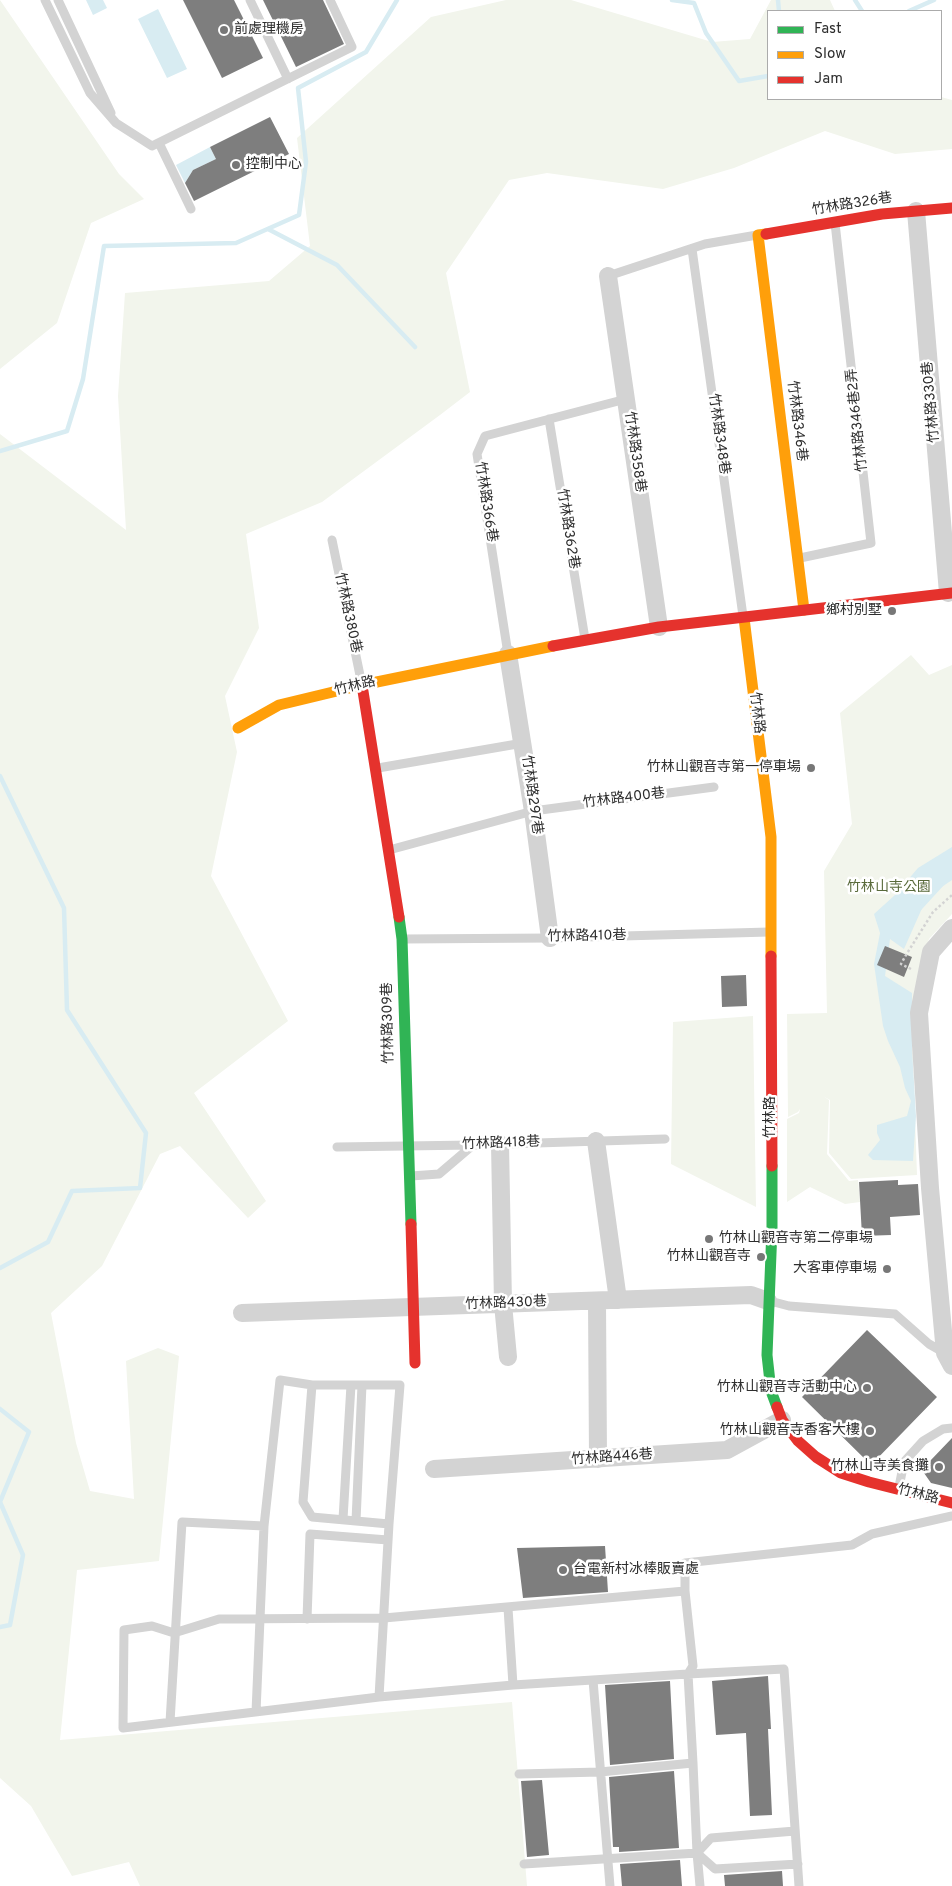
<!DOCTYPE html>
<html>
<head>
<meta charset="utf-8">
<style>
  body { margin:0 }
  #map { position:relative; width:952px; height:1886px; overflow:hidden; background:#fff; font-family:Overpass,sans-serif }
  canvas { display:block }
  .legend { position:absolute; left:767px; top:10px; width:175px; height:90px; box-sizing:border-box; background:#fff; border:1px solid #ababab; margin:0; padding:6px 9px; list-style:none; font-size:15px; color:#2e2e2e }
  .legend li { display:flex; align-items:center; gap:10px; height:25px }
  .legend b { width:25px; border:1px solid #ababab }
</style>
</head>
<body>
<div id="map">
<canvas width="952" height="1886"></canvas>
<ul class="legend">
<li><b style="height:6px;background:#30b455"></b>Fast</li>
<li><b style="height:6px;background:#ff9f0a"></b>Slow</li>
<li><b style="height:6px;background:#e5322d"></b>Jam</li>
</ul>
</div>
<script>
const context = document.querySelector('canvas').getContext('2d');
context.lineJoin = 'round';
function fill(path, color) { context.fillStyle = color; context.fill(path, 'evenodd'); }
const shape = rows => new Path2D(rows.map(r => 'M' + r).join(''));
function strokePath(path, color, width, dash) { context.strokeStyle = color; context.lineWidth = width; context.lineCap = dash ? 'butt' : 'round'; context.setLineDash(dash || []); context.stroke(path); }
function write(font, color, halo, rows, align = 'center') {
  context.font = font + ' Overpass,"Noto Sans TC",sans-serif'; context.lineWidth = 5; context.setLineDash([]); context.textBaseline = 'middle'; context.strokeStyle = halo; context.fillStyle = color; for (const [text, x, y, turn = 0] of rows) {
    context.save(); context.translate(x, y); context.rotate((+turn || 0) * Math.PI / 180); context.textAlign = isNaN(turn) ? turn : align; if (halo) context.strokeText(text, 0, 0); context.fillText(text, 0, 0); context.restore();
  }
}
const green = shape([
  [0,0,119,174,144,199,91,223,57,323,0,369],
  [506,0,571,0,712,42,750,39,771,0,830,0,835,11,768,11,768,99,941,99,941,97,952,100,952,149,895,154,825,131,734,168,663,189,547,173,509,180,446,273,470,392,440,415,322,502,246,534,259,628,225,696,237,752,211,876,288,1021,194,1093,266,1201,248,1218,180,1146,160,1154,102,1266,51,1313,76,1443,90,1491,134,1499,126,1361,158,1348,179,1356,159,1561,77,1570,60,1740,512,1702,527,1886,140,1886,129,1862,72,1876,31,1806,0,1778,0,434,126,530,118,396,125,293,269,281,310,246,297,138,431,17],
  [911,655,929,675,952,665,952,914,929,939,918,977,912,1031,917,1175,851,1179,829,1153,830,1100,823,1096,829,1100,827,1154,849,1181,858,1180,860,1202,845,1204,810,1187,787,1202,787,1119,799,1113,800,1109,798,1112,788,1117,787,1014,827,1013,824,871,852,824,840,713],
  [753,1016,756,1207,671,1164,673,1022]
]);
const water = shape([
  [86,0,103,0,107,8,93,15],
  [158,9,187,69,167,78,138,19],
  [210,147,216,159,193,170,185,183,176,165],
  [952,847,952,880,927,897,904,949,890,939,885,976,912,993,912,1050,916,1116,913,1161,873,1160,868,1155,880,1140,877,1133,877,1125,907,1116,911,1101,905,1088,900,1067,888,1041,883,1026,874,964,880,933,874,914,895,895,918,868]
]);
const stream = shape([
  [672,0,694,3,706,33,739,81,768,76],
  [778,0,779,11],
  [855,0,862,11],
  [909,11,934,0],
  [268,229,337,265,415,347],
  [0,451,67,431,83,379,104,246,236,243,299,215,306,162,298,88,366,52,397,0],
  [0,776,64,908,67,1010,146,1133,140,1188,72,1191,48,1242,0,1268],
  [919,909,941,885],
  [0,1409,29,1432,0,1502],
  [0,1502,23,1555,10,1625,0,1627]
]);
const building = shape([
  [183,0,234,0,263,58,222,78],
  [263,0,323,0,344,44,296,67],
  [270,117,289,154,194,201,185,183,193,170,216,159,210,147],
  [885,946,912,957,904,977,877,965],
  [746,975,747,1006,722,1007,721,976],
  [898,1180,898,1185,918,1184,920,1215,890,1217,891,1235,862,1236,859,1182],
  [867,1330,937,1397,871,1465,802,1397],
  [952,1438,952,1488,931,1483,924,1473,930,1461],
  [605,1546,608,1592,523,1598,517,1548],
  [768,1676,771,1729,768,1729,772,1815,750,1816,746,1733,716,1735,712,1681],
  [670,1681,674,1759,610,1765,605,1685],
  [674,1771,679,1848,619,1852,619,1847,613,1847,609,1777],
  [542,1780,549,1855,527,1857,521,1781],
  [680,1860,682,1886,622,1886,620,1864],
  [782,1871,783,1886,725,1886,724,1875]
]);
const path = shape([
  [911,969,901,964,906,955,933,912,952,895]
]);
const lane = shape([
  [45,0,90,93,116,123,152,146,352,47,330,0],
  [58,0,111,113],
  [250,0,288,79],
  [159,143,191,209],
  [692,249,743,616],
  [608,276,705,244,757,235],
  [549,419,585,639],
  [332,540,362,685],
  [800,558,871,543,835,223],
  [508,654,477,454,485,436,626,399],
  [378,768,523,743],
  [389,850,533,811,714,787],
  [404,939,550,938,769,932],
  [337,1147,473,1145,665,1139],
  [411,1176,439,1174,473,1145],
  [770,1301,789,1306,895,1314,929,1344,945,1353],
  [312,1385,303,1502,312,1517,389,1524],
  [899,1487,904,1462,923,1441,943,1429,952,1428],
  [343,1519,351,1385],
  [356,1521,362,1385],
  [685,1591,384,1618,219,1619,174,1633,152,1626,124,1630,123,1728,379,1697,513,1685,688,1674,693,1763],
  [508,1608,513,1685],
  [307,1619,310,1534,388,1540],
  [593,1680,610,1886],
  [256,1712,264,1526],
  [170,1722,182,1522,264,1526,280,1380,312,1385,400,1385,389,1524,379,1697],
  [519,1774,600,1772,693,1763,697,1853,524,1864],
  [795,1831,711,1838,697,1853,715,1869,798,1864],
  [697,1853,700,1886],
  [799,1886,784,1669,688,1674,693,1666,685,1591,685,1563,852,1545,872,1534,952,1516]
]);
const street = shape([
  [916,211,948,593],
  [608,276,659,627],
  [508,654,533,811,550,938],
  [952,928,931,952,919,1013,930,1188,945,1353,952,1366],
  [596,1141,618,1300],
  [500,1144,503,1304,508,1357],
  [597,1301,598,1459],
  [242,1313,751,1295,768,1301],
  [434,1469,727,1450,782,1420]
]);
const fast = shape([
  [399,917,402,939,411,1224],
  [772,1166,772,1228,767,1355,771,1391,777,1407]
]);
const slow = shape([
  [766,234,758,235,804,610],
  [744,618,771,837,771,956],
  [238,728,279,705,362,685,553,646]
]);
const jam = shape([
  [766,234,882,214,952,208],
  [553,646,659,627,952,593],
  [362,685,399,917],
  [771,956,772,1166],
  [411,1224,415,1363],
  [777,1407,782,1420,798,1441,816,1457,841,1473,869,1482,952,1503]
]);
const markers = [
  [224,30,5,"#777"],
  [236,165,5,"#777"],
  [892,611,5,"#777"],
  [811,768,5,"#777"],
  [709,1239,5,"#777"],
  [761,1257,5,"#777"],
  [887,1269,5,"#777"],
  [867,1388,5,"#777"],
  [870,1431,5,"#777"],
  [939,1467,5,"#777"],
  [563,1570,5,"#777"]
];
const poiNames = [
  ["前處理機房",234,30,"left"],
  ["控制中心",246,165,"left"],
  ["鄉村別墅",882,611],
  ["竹林山觀音寺第一停車場",801,768],
  ["竹林山觀音寺第二停車場",719,1239,"left"],
  ["竹林山觀音寺",751,1257],
  ["大客車停車場",877,1269],
  ["竹林山觀音寺活動中心",857,1388],
  ["竹林山觀音寺香客大樓",860,1431],
  ["竹林山寺美食攤",929,1467],
  ["台電新村冰棒販賣處",573,1570,"left"]
];
const streetNames = [
  ["竹林路326巷",852,205,-9],
  ["竹林路330巷",932,402,-95],
  ["竹林路346巷2弄",858,420,-96],
  ["竹林路346巷",796,421,83],
  ["竹林路348巷",718,434,82],
  ["竹林路358巷",634,452,82],
  ["竹林路366巷",485,502,81],
  ["竹林路362巷",567,529,81],
  ["竹林路380巷",347,613,78],
  ["竹林路",355,687,-13],
  ["竹林路",756,713,83],
  ["竹林路297巷",531,795,82],
  ["竹林路400巷",624,799,-7],
  ["竹林路410巷",587,937,-1],
  ["竹林路309巷",389,1023,-91],
  ["竹林路",771,1117,-90],
  ["竹林路418巷",501,1144,-2],
  ["竹林路430巷",506,1304,-2],
  ["竹林路446巷",612,1458,-4],
  ["竹林路",918,1495,14]
];
const parkNames = [
  ["竹林山寺公園",889,888]
];
fill(green, '#f2f5ec');
fill(water, '#d8ecf2');
strokePath(stream, '#d8ecf2', 4.5);
fill(building, '#7e7e7e');
strokePath(path, '#d3d3d3', 2.5, [2.5, 2.5]);
strokePath(lane, '#d3d3d3', 9);
strokePath(street, '#d3d3d3', 18);
strokePath(fast, '#30b455', 11);
strokePath(slow, '#ff9f0a', 11);
strokePath(jam, '#e5322d', 11);
for (const [x, y, r, color] of markers) { const dot = new Path2D(); dot.arc(x, y, r, 0, 2 * Math.PI); context.fillStyle = color; context.fill(dot); strokePath(dot, '#fff', 2); }
write('14px', '#2e2e2e', '#fff', poiNames, 'right');
write('14px', '#2e2e2e', '#fff', streetNames);
write('14px', '#596a3b', '#fff', parkNames);
</script>
</body>
</html>
